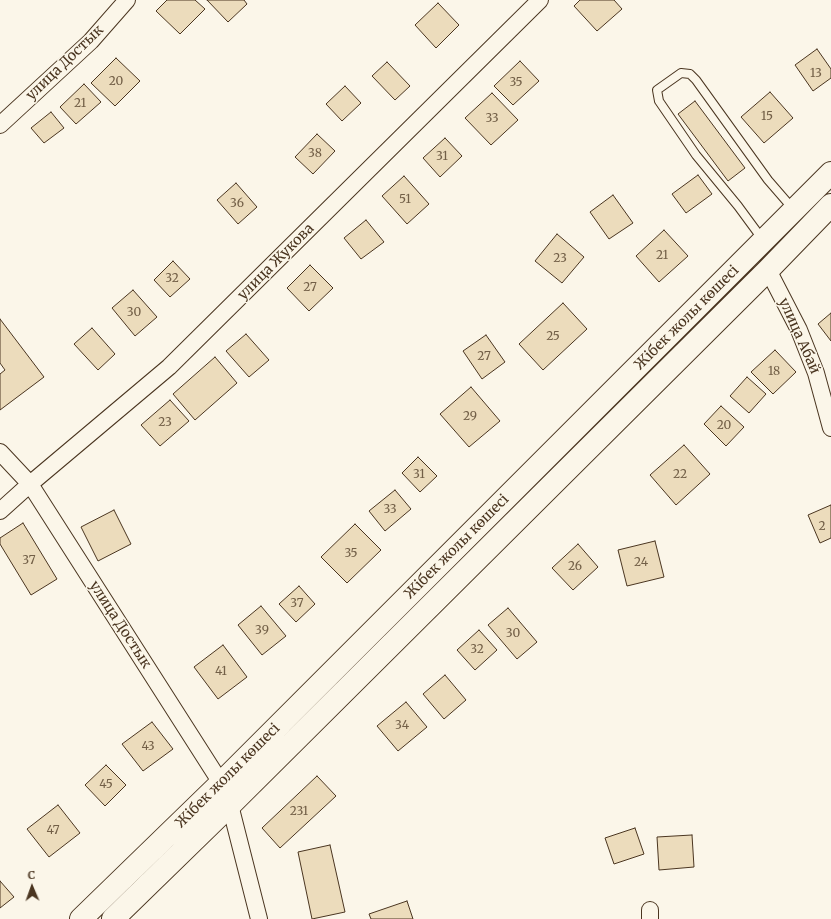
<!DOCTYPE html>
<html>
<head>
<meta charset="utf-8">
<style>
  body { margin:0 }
  #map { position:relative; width:831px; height:919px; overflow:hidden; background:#fbf6e9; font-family:Merriweather,serif }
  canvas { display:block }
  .north { position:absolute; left:12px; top:867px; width:40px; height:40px; -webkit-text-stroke:3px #fbf6e9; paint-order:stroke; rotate:358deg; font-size:11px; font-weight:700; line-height:16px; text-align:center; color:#4a3520 }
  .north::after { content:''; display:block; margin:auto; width:14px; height:18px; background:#4a3520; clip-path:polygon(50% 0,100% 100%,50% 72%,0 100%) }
</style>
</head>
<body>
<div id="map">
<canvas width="831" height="919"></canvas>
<div class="north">С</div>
</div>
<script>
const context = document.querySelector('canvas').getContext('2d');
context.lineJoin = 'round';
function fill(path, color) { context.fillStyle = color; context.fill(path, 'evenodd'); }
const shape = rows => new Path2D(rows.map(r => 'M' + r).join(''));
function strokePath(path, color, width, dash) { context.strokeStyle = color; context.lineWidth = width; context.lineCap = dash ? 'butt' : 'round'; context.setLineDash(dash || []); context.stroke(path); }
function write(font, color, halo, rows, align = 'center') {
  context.font = font + ' Merriweather,serif'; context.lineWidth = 3; context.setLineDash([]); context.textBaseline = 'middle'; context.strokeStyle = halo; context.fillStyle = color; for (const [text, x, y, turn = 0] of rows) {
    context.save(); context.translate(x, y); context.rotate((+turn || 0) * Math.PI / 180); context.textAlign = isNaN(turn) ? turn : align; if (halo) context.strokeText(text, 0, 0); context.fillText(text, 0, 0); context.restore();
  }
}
const building = shape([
  [167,0,195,0,205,9,180,34,156,11,167,0],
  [207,0,244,0,247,4,228,22,207,0],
  [580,0,614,0,622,9,597,31,574,6,580,0],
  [438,3,459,25,436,48,415,25,438,3],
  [817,49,831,69,831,78,813,91,795,65,817,49],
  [116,58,140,81,115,106,91,83,116,58],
  [520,61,539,81,513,105,494,86,520,61],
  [387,62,410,86,395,100,372,76,387,62],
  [84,84,101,102,76,124,60,107,84,84],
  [345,86,361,103,342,121,326,104,345,86],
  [770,92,793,118,764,143,741,117,770,92],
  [492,93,518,120,491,145,465,118,492,93],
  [695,101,745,168,728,181,678,114,695,101],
  [51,112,64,128,44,143,31,128,51,112],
  [317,134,335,151,313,174,295,157,317,134],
  [445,138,462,156,440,177,423,158,445,138],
  [698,175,712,194,686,213,672,194,698,175],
  [404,176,429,204,407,224,382,196,404,176],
  [236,183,257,207,238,224,217,200,236,183],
  [613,195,633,223,609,239,590,212,613,195],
  [366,220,384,242,361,259,344,238,366,220],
  [664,230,688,256,659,282,636,256,664,230],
  [557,234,584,257,562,283,535,261,557,234],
  [173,261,190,279,170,297,154,280,173,261],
  [310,265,333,288,309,311,287,288,310,265],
  [133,290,157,317,135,336,112,308,133,290],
  [563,303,587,329,543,370,519,344,563,303],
  [831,313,831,341,818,324,831,313],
  [0,319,44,377,0,410,0,374,5,370,0,363,0,319],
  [92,328,115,354,98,370,74,344,92,328],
  [246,334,269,360,249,377,226,351,246,334],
  [486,335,505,362,482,379,463,351,486,335],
  [775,350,796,372,773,394,751,372,775,350],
  [215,357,237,383,195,420,173,394,215,357],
  [747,377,766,394,749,413,730,396,747,377],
  [471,387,500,421,469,447,440,414,471,387],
  [170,400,189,421,160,446,141,425,170,400],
  [721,406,744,427,726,446,704,424,721,406],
  [684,445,710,474,676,505,650,475,684,445],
  [418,457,437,476,420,492,402,473,418,457],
  [395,490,411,509,385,531,369,511,395,490],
  [831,505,831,538,820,543,808,515,831,505],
  [114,510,131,544,98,561,81,527,114,510],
  [23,523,57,579,31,595,0,544,0,538,23,523],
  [355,524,381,550,347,583,321,557,355,524],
  [655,541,664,577,627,586,618,550,655,541],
  [578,544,598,567,573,590,552,568,578,544],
  [299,586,315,604,296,622,279,604,299,586],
  [261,606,286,636,262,655,238,625,261,606],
  [508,608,537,642,517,659,488,625,508,608],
  [479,630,497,650,475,670,457,650,479,630],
  [223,645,247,677,218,699,194,667,223,645],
  [445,675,466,700,444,719,423,694,445,675],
  [406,702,427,727,398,751,377,726,406,702],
  [152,722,173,749,143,771,122,744,152,722],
  [106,765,126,785,105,806,85,785,106,765],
  [317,776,336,796,280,848,262,828,317,776],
  [58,805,80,833,49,857,27,829,58,805],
  [635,828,644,854,614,864,605,838,635,828],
  [692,835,694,867,659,870,657,837,692,835],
  [330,845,345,912,312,919,298,852,330,845],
  [0,881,14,897,0,908,0,881],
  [407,901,413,919,371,919,369,914,407,901]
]);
const lane = shape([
  [763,240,738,206,696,155,659,101,657,90,681,73,690,74,696,80,768,180,794,210]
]);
const street = shape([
  [0,125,91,41,127,0],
  [768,270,799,330,816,373,831,428],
  [0,452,30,484,221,783,230,805,259,919],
  [0,511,30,484,169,367,540,0],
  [650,910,650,919]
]);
const primary = shape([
  [81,919,221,783,831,173],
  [113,919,230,805,768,270,831,205]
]);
const numberNames = [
  ["13",816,74],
  ["20",116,82],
  ["35",516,83],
  ["21",80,104],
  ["15",767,117],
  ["33",492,119],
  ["38",315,154],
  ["31",442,157],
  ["51",405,200],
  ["36",237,204],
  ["21",662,256],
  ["23",560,259],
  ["32",172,279],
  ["27",310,288],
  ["30",134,313],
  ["25",553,337],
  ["27",484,357],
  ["18",774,372],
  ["29",470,417],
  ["23",165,423],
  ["20",724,426],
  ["31",419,475],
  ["22",680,475],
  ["33",390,510],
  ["2",822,527],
  ["35",351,554],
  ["37",29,561],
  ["24",641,563],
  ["26",575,567],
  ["37",297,604],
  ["39",262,631],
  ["30",513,634],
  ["32",477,650],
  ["41",221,672],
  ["34",402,726],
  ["43",148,747],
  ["45",106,785],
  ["231",299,812],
  ["47",53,831]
];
const streetNames = [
  ["улица Достык",65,63,-44],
  ["улица Жукова",276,262,-45],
  ["Жібек жолы көшесі",687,318,-45],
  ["улица Абай",799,336,66],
  ["Жібек жолы көшесі",457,547,-45],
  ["улица Достык",120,625,57],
  ["Жібек жолы көшесі",228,776,-45]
];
fill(building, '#ecdcbc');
strokePath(building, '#4a3520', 1);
strokePath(lane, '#4a3520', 10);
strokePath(street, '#4a3520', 18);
strokePath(primary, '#4a3520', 24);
strokePath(lane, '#fbf6e9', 8);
strokePath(street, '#fbf6e9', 16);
strokePath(primary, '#fbf6e9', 22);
write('12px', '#725f47', null, numberNames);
write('14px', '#4a3520', '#fbf6e9', streetNames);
</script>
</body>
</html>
